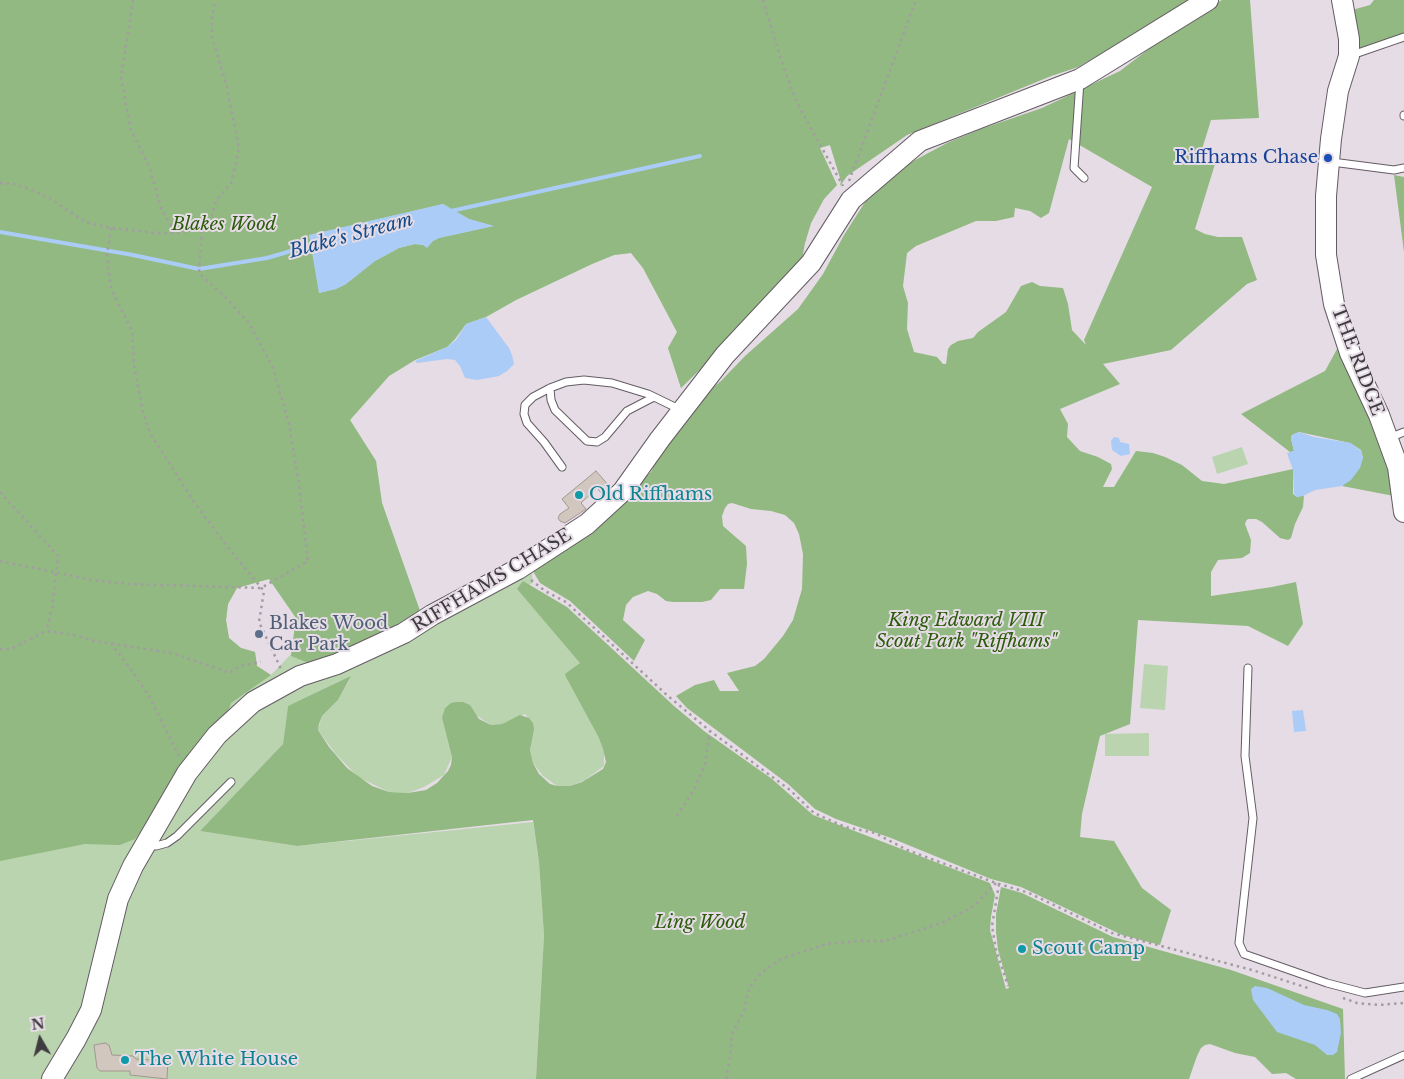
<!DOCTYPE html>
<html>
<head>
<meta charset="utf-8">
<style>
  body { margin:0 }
  #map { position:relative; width:1404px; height:1079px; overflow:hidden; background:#e6dce6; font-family:"Libre Baskerville",serif }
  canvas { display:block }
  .north { position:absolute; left:15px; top:1014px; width:50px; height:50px; -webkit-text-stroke:4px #e6dce6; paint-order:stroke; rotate:352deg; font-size:14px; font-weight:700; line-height:20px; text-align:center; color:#3f3c3f }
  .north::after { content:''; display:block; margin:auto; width:18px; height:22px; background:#3f3c3f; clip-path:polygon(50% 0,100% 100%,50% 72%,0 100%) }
</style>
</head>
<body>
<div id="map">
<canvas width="1404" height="1079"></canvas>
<div class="north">N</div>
</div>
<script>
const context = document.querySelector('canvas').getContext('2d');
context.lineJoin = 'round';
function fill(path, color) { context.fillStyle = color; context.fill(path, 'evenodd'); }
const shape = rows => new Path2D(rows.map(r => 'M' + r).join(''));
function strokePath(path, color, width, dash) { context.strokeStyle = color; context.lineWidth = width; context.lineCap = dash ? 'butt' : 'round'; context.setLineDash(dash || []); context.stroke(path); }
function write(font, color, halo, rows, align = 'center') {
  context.font = font + ' "Libre Baskerville",serif'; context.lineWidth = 4; context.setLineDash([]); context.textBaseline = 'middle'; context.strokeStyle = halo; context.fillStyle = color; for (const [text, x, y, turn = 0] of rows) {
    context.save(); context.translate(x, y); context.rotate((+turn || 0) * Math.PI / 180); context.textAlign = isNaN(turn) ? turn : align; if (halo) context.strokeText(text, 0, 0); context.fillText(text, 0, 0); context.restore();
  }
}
const green = shape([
  [0,0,1193,0,1078,67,1051,76,907,135,847,176,840,186,841,181,830,145,820,148,837,185,824,199,811,223,805,243,681,388,668,348,677,332,643,268,631,253,614,255,592,264,516,300,486,317,466,324,455,339,447,347,415,360,389,376,350,420,376,461,382,503,420,611,428,626,460,612,531,568,533,583,518,590,581,663,598,736,604,752,604,766,585,780,570,786,557,786,543,776,533,763,530,750,533,723,525,714,502,724,491,725,483,720,470,710,442,718,452,757,444,775,424,787,408,793,389,792,358,777,335,753,318,730,322,716,338,700,350,679,288,706,283,744,200,831,297,846,533,822,539,862,544,935,536,1079,0,1079],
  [269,579,296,618,291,654,271,675,257,666,255,652,241,648,229,638,226,620,228,604,237,588],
  [1242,447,1248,464,1217,474,1212,457],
  [1144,664,1168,666,1165,710,1140,708],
  [1149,733,1149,756,1105,756,1105,734]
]);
const forest = shape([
  [0,0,1193,0,1078,67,1051,76,907,135,847,176,840,186,841,181,830,145,820,148,837,185,824,199,811,223,805,243,801,266,795,277,681,388,668,348,677,332,643,268,631,253,614,255,592,264,516,300,486,317,466,324,455,339,447,347,415,360,389,376,350,420,376,461,382,503,420,611,353,649,311,664,291,656,296,618,269,579,237,588,228,604,226,620,229,638,241,648,255,652,257,666,271,675,231,703,228,713,208,737,135,839,120,845,85,844,0,861],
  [443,204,469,219,493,226,439,238,423,245,415,244,399,248,375,261,346,284,336,289,319,293,310,235],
  [1222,0,1250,0,1259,118,1211,120,1199,159,1215,164,1195,229,1205,234,1218,237,1242,237,1257,280,1247,284,1171,350,1103,364,1120,384,1060,409,1068,424,1067,437,1080,451,1098,457,1111,464,1112,469,1103,487,1114,487,1136,451,1153,453,1165,457,1182,465,1202,481,1224,484,1293,469,1293,494,1297,497,1304,495,1303,507,1295,524,1291,538,1288,540,1280,538,1262,522,1256,519,1248,519,1246,521,1245,524,1251,540,1250,553,1242,558,1218,560,1211,572,1211,596,1272,587,1296,582,1303,624,1288,646,1248,626,1138,620,1130,724,1100,736,1082,814,1080,837,1114,841,1142,888,1171,910,1160,945,1122,935,1021,887,991,879,891,838,836,819,815,809,788,784,687,708,676,696,695,685,714,680,720,691,739,691,727,673,755,666,764,659,783,636,793,620,802,589,803,554,799,534,794,523,785,515,771,511,751,509,732,503,728,504,725,508,722,516,723,526,746,546,747,564,744,589,720,589,711,600,702,602,673,602,666,601,657,594,648,591,633,597,626,605,623,620,645,640,634,661,570,601,540,583,531,568,630,491,651,472,664,444,702,396,721,381,745,356,798,309,823,274,844,235,867,199,904,166,947,143,981,129,1042,108,1120,71,1185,21],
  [1069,139,1152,187,1084,340,1086,345,1072,330,1068,304,1063,288,1040,286,1032,282,1021,286,1006,312,978,332,973,338,958,341,951,345,948,349,946,364,943,364,937,357,914,352,907,329,908,303,903,286,907,253,916,246,976,221,996,221,1014,217,1015,208,1030,211,1041,218,1049,213],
  [1374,0,1404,0,1404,42,1356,53,1352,10,1370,5],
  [1394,175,1404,177,1404,252],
  [1337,349,1356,366,1385,439,1394,496,1342,486,1363,458,1361,450,1350,443,1299,432,1292,435,1291,438,1294,451,1290,452,1241,414,1325,371],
  [523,581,567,607,674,706,704,731,772,779,813,815,990,883,995,895,991,917,990,930,1006,989,1009,988,998,950,996,932,996,914,1001,887,1022,893,1113,937,1231,970,1343,1009,1345,1079,1296,1079,1286,1073,1272,1074,1255,1057,1235,1053,1210,1044,1205,1045,1201,1048,1197,1056,1189,1079,536,1079,544,935,539,862,533,820,297,846,200,831,283,744,288,706,351,676,338,700,322,716,319,724,318,730,329,747,347,768,372,786,389,792,408,793,426,790,437,783,448,771,451,765,452,757,442,718,445,708,451,703,456,702,463,702,470,705,479,719,491,725,502,724,520,715,529,718,533,723,534,729,530,750,533,763,539,774,550,784,557,786,570,786,582,782,603,769,606,762,603,749,598,736,566,677,565,674,580,663,517,589]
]);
const water = shape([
  [443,204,469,219,494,226,439,238,433,241,427,248,423,245,415,244,399,248,375,261,346,284,336,289,319,293,309,235],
  [486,317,509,348,512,355,514,364,507,371,499,376,477,380,465,378,460,366,455,360,447,359,417,363,415,361,447,347,456,340,466,324],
  [1299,432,1314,437,1351,443,1361,451,1363,458,1360,468,1351,480,1342,486,1315,490,1303,496,1297,497,1294,494,1293,470,1287,453,1294,451,1291,439,1292,435],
  [1114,437,1119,438,1120,442,1129,444,1130,454,1121,456,1112,450,1111,441],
  [1303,710,1306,731,1294,732,1292,711],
  [1255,986,1267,988,1304,1005,1327,1010,1337,1014,1340,1019,1341,1033,1337,1052,1333,1055,1327,1055,1315,1045,1277,1032,1253,1000,1251,989]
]);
const stream = shape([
  [451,211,700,156],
  [0,232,133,255,199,269,267,258,315,244]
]);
const building = shape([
  [596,471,610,487,602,494,597,488,581,503,586,509,565,523,560,521,558,518,560,514,569,508,562,499,596,471],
  [105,1043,109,1045,112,1055,133,1056,136,1059,168,1061,167,1079,130,1075,130,1071,100,1071,97,1068,94,1045,105,1043]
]);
const path = shape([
  [133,0,121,78,131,130,149,166,162,211,176,233],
  [763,0,780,56,796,101,843,186],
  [849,181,916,0],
  [0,183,16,184,48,197,85,222,111,228,157,233,176,233,202,229],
  [111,228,107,256,111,289,132,331,134,365,143,412,150,433,194,502,226,545,264,591,259,622,281,669],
  [0,492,58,556,52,608,46,631],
  [0,561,93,580,129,584,261,588,308,561,298,478,289,424,273,368,249,323,225,297,199,273,202,229,212,216,216,201,231,183,239,149,227,87,212,37,212,17,215,0],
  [531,580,545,591,566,602,668,696,710,731,790,790,814,813,845,827,875,833,907,850,996,883,1029,893,1112,933,1252,970,1311,989],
  [111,643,130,668,149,696,180,758],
  [0,649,11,649,46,631,70,634,95,641,172,653,230,673,240,666,261,662],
  [677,816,695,788,705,764,710,731],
  [999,884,992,926,996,950,1008,986],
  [1343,998,1357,1003,1379,1005,1404,1003],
  [726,1079,730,1058,732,1034,744,1011,749,988,761,973,779,960,826,944,857,941,885,941,942,923,974,906,996,883]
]);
const lane = shape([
  [1352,55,1404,37],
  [1080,81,1074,168,1084,178],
  [1404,115,1404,116],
  [1332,162,1394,170,1404,168],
  [550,388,551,400,555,410,587,441,597,442,605,437,627,411,654,397],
  [1389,438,1404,432],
  [562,467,544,442,527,423,524,414,525,405,533,397,550,388,566,382,584,380,612,383,648,394,681,410],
  [1248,668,1245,756,1253,818,1239,943,1244,954,1327,983,1365,993,1404,987],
  [147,845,156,846,167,843,177,836,231,782],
  [1351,1079,1404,1055]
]);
const secondary = shape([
  [1342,0,1349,39,1349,56,1338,91,1331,139,1326,196,1326,255,1334,304,1350,353,1379,415,1398,467,1404,512],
  [52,1079,76,1039,91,1010,118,899,133,866,187,773,217,735,253,702,300,676,337,664,404,633,432,615,518,569,587,524,623,491,660,439,725,355,811,263,851,200,920,141,1080,79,1208,0]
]);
const markers = [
  [1328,158,5,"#1a4fb4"],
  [579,495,5,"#0f9aa8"],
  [259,634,5,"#5c6f8a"],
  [1022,949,5,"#0f9aa8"],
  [125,1060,5,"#0f9aa8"]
];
const transitNames = [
  ["Riffhams Chase",1318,158]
];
const parkNames = [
  ["Blakes Wood",224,225],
  ["King Edward VIII",966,621],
  ["Scout Park \"Riffhams\"",966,642],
  ["Ling Wood",700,923]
];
const streetNames = [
  ["THE RIDGE",1357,361,69],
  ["RIFFHAMS CHASE",492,581,-31]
];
const cultureNames = [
  ["Old Riffhams",589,495],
  ["Scout Camp",1032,949],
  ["The White House",135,1060]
];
const serviceNames = [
  ["Blakes Wood",269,624],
  ["Car Park",269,645]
];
const waterNames = [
  ["Blake's Stream",351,236,-15]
];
fill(green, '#bad4b0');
fill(forest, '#92b981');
fill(water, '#aaccf7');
strokePath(stream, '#aaccf7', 4);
fill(building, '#d2c7bf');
strokePath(building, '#a29890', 1);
strokePath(lane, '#645c64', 9);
strokePath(secondary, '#645c64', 22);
strokePath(path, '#a39ca3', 2.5, [2.5, 4]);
strokePath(lane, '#fff', 7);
strokePath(secondary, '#fff', 20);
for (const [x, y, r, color] of markers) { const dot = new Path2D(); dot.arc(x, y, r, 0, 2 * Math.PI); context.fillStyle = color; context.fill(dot); strokePath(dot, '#e6dce6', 2); }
write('18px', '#164399', '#e6dce6', transitNames, 'right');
write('italic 18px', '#2c5c0b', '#e6dce6', parkNames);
write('18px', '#3f3c3f', '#e6dce6', streetNames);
write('18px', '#0d838f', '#e6dce6', cultureNames, 'left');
write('18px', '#4e5e75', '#e6dce6', serviceNames, 'left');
write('italic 19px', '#134b8a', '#e6dce6', waterNames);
</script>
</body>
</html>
